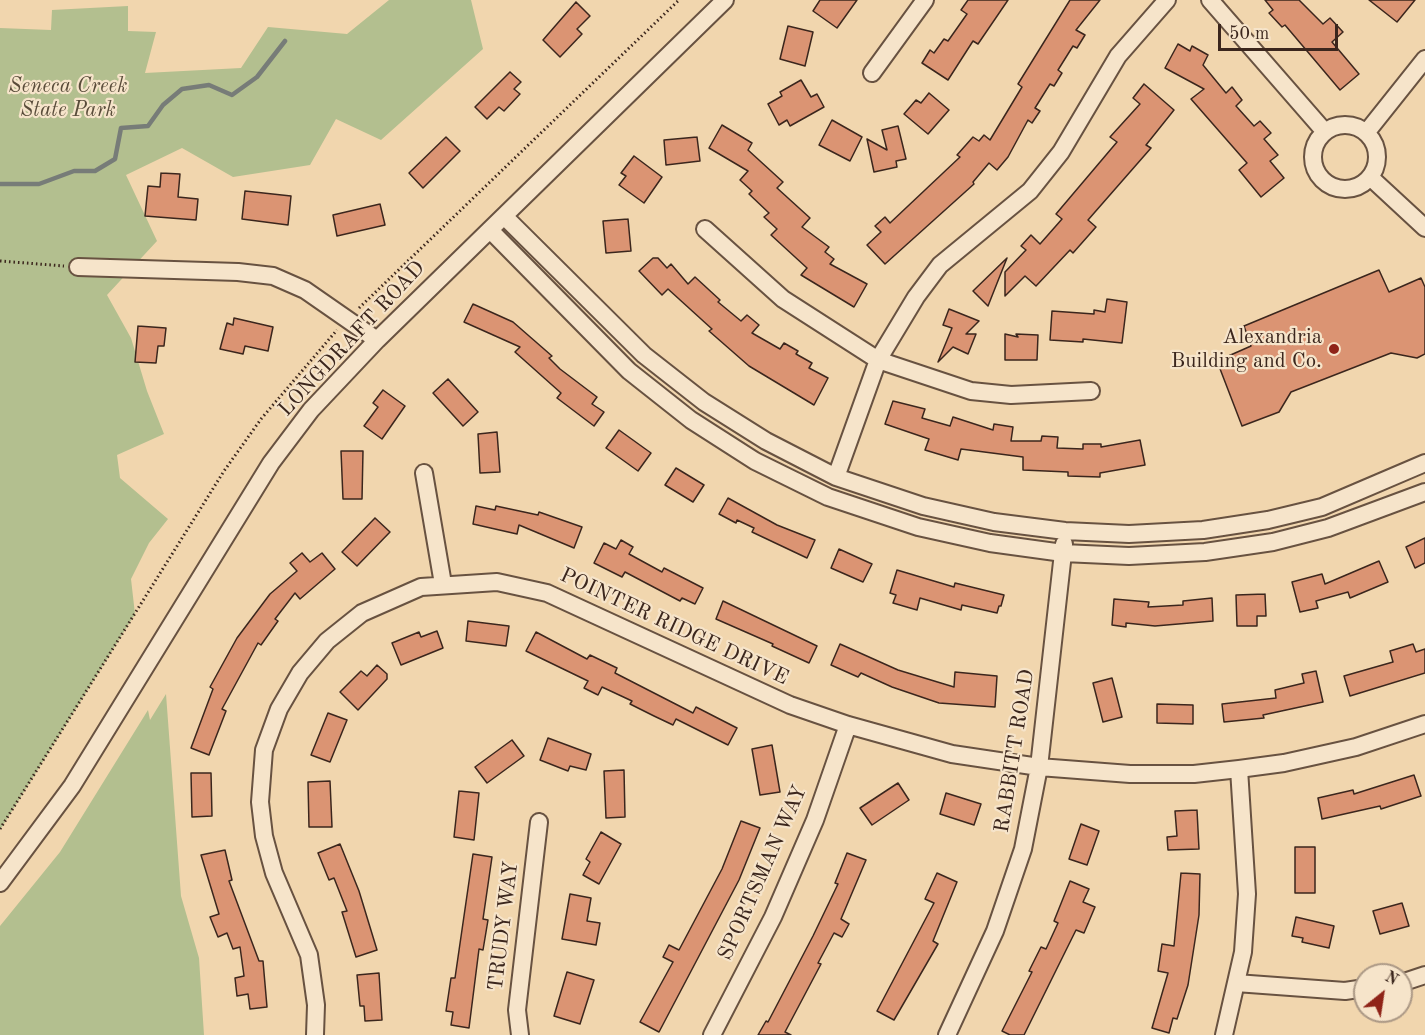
<!DOCTYPE html>
<html>
<head>
<meta charset="utf-8">
<style>
  body { margin:0 }
  #map { position:relative; width:1425px; height:1035px; overflow:hidden; background:#f1d6ae; font-family:"Old Standard TT",serif }
  canvas { display:block }
  .north { position:absolute; left:1353px; top:963px; width:60px; height:60px; box-sizing:border-box; background:#f6e4ca; border:2px solid #ab9885; border-radius:50%; rotate:30deg; font-size:16px; font-weight:700; line-height:24px; text-align:center; color:#3b261d }
  .north::after { content:''; display:block; margin:auto; width:21px; height:27px; background:#8f2418; clip-path:polygon(50% 0,100% 100%,50% 72%,0 100%) }
  .scale { position:absolute; left:1218px; top:24px; width:120px; height:27px; box-sizing:border-box; border:3px solid #3b261d; border-top:0; padding-left:8px; font-size:18px; line-height:21px; white-space:nowrap; color:#3b261d; -webkit-text-stroke:4px #f6e4ca; paint-order:stroke }
</style>
</head>
<body>
<div id="map">
<canvas width="1425" height="1035"></canvas>
<div class="north">N</div>
<div class="scale">50 m</div>
</div>
<script>
const context = document.querySelector('canvas').getContext('2d');
context.lineJoin = 'round';
function fill(path, color) { context.fillStyle = color; context.fill(path, 'evenodd'); }
const shape = rows => new Path2D(rows.map(r => 'M' + r).join(''));
function strokePath(path, color, width, dash) { context.strokeStyle = color; context.lineWidth = width; context.lineCap = dash ? 'butt' : 'round'; context.setLineDash(dash || []); context.stroke(path); }
function write(font, color, halo, rows, align = 'center') {
  context.font = font + ' "Old Standard TT",serif'; context.lineWidth = 4.5; context.setLineDash([]); context.textBaseline = 'middle'; context.strokeStyle = halo; context.fillStyle = color; for (const [text, x, y, turn = 0] of rows) {
    context.save(); context.translate(x, y); context.rotate((+turn || 0) * Math.PI / 180); context.textAlign = isNaN(turn) ? turn : align; if (halo) context.strokeText(text, 0, 0); context.fillText(text, 0, 0); context.restore();
  }
}
const green = shape([
  [389,0,471,0,483,49,381,140,336,119,310,165,233,177,182,148,126,175,157,241,107,295,131,338,147,391,164,434,117,455,120,478,168,519,149,543,131,579,135,614,0,830,0,28,51,30,52,10,128,6,128,31,156,32,145,73,241,68,268,27,347,34],
  [166,694,181,896,199,958,204,1035,0,1035,0,926,60,852,148,710,150,720]
]);
const stream = shape([
  [0,184,39,184,74,171,95,171,115,159,121,128,148,126,163,105,182,89,209,85,232,95,257,77,285,41]
]);
const building = shape([
  [820,0,857,0,837,28,813,11,820,0],
  [968,0,1008,0,978,44,973,41,948,80,922,63,930,50,934,53,944,39,948,41,967,14,961,10,968,0],
  [1070,0,1100,0,1076,30,1085,35,1077,48,1073,46,1058,70,1062,73,1054,86,1050,84,1035,108,1040,111,1032,123,1028,120,1008,157,997,170,989,163,973,182,974,184,885,264,867,245,881,232,875,226,885,217,890,223,960,157,957,155,973,137,979,141,984,135,990,140,1022,87,1018,84,1070,0],
  [1265,0,1299,0,1323,24,1330,18,1343,32,1332,42,1359,74,1340,90,1285,25,1282,27,1269,13,1273,10,1265,0],
  [1369,0,1415,0,1397,22,1369,0],
  [576,2,590,16,577,29,582,34,560,57,543,40,576,2],
  [788,26,813,32,805,66,780,59,788,26],
  [1178,44,1190,51,1192,46,1208,55,1203,65,1226,93,1232,87,1242,100,1236,106,1254,126,1260,121,1271,133,1264,139,1278,155,1270,161,1284,178,1261,197,1239,170,1247,163,1191,99,1204,89,1165,68,1178,44],
  [510,72,521,82,514,89,520,94,504,111,499,107,487,119,475,107,510,72],
  [801,80,811,97,817,94,824,107,790,126,787,120,779,125,768,104,782,96,780,92,801,80],
  [1144,84,1174,110,1146,145,1151,148,1088,220,1096,227,1073,253,1070,250,1036,286,1025,276,1005,296,1005,272,1026,250,1021,246,1031,235,1040,244,1062,219,1056,214,1117,142,1110,137,1140,104,1133,98,1144,84],
  [929,93,949,110,928,134,904,114,916,100,921,103,929,93],
  [832,120,862,137,850,161,819,145,832,120],
  [722,125,752,143,748,150,783,182,777,188,810,218,802,227,829,247,825,252,834,259,830,264,867,284,854,307,801,275,807,268,771,235,777,229,764,217,769,213,749,194,752,191,740,180,748,171,709,148,722,125],
  [898,126,906,159,896,161,897,167,874,172,867,139,887,150,882,130,898,126],
  [446,137,460,151,423,188,409,173,446,137],
  [697,137,700,161,666,165,664,140,697,137],
  [634,156,662,177,644,203,619,185,626,176,621,173,634,156],
  [161,173,180,174,178,197,198,199,196,220,145,216,148,186,160,187,161,173],
  [245,191,291,196,288,225,242,219,245,191],
  [380,204,385,225,337,236,333,215,380,204],
  [628,219,631,251,606,253,603,221,628,219],
  [653,258,658,258,667,268,671,264,688,284,695,277,720,300,718,302,741,321,747,315,759,325,752,333,780,349,784,343,798,351,796,354,812,363,809,368,828,378,814,405,749,366,709,331,712,329,668,289,662,295,639,271,653,258],
  [1007,258,988,306,973,291,1007,258],
  [1379,270,1389,292,1421,278,1425,287,1425,354,1417,358,1391,353,1291,392,1279,412,1242,426,1217,361,1251,346,1244,326,1379,270],
  [1107,299,1127,302,1122,343,1083,339,1083,342,1050,340,1052,311,1094,314,1094,310,1105,312,1107,299],
  [473,304,513,322,552,356,549,358,560,369,597,397,592,404,604,412,594,426,557,398,561,393,515,352,520,347,464,322,473,304],
  [949,309,979,321,966,334,976,334,968,354,953,347,938,362,952,328,943,325,949,309],
  [234,318,273,327,268,351,245,346,243,354,220,349,227,323,233,325,234,318],
  [138,326,166,328,164,346,158,346,156,363,135,362,138,326],
  [1005,334,1018,337,1016,334,1038,335,1037,360,1005,360,1005,334],
  [448,379,478,412,463,426,433,393,448,379],
  [383,390,405,406,382,439,364,426,378,407,373,403,383,390],
  [893,401,925,409,922,418,950,426,953,417,993,430,994,424,1013,427,1011,441,1041,441,1042,436,1058,437,1057,448,1083,449,1083,444,1101,444,1101,447,1140,440,1145,465,1100,473,1100,477,1068,476,1068,472,1023,470,1023,457,961,449,958,460,925,450,929,439,885,424,893,401],
  [619,430,651,453,638,471,606,448,619,430],
  [497,432,500,472,480,473,478,434,497,432],
  [341,451,363,451,362,499,343,499,341,451],
  [676,468,704,485,693,502,665,485,676,468],
  [728,498,777,525,815,540,807,558,752,532,754,528,737,520,736,523,719,514,728,498],
  [476,506,495,510,496,506,538,515,539,512,582,527,574,548,519,525,517,534,473,524,476,506],
  [375,518,390,532,357,566,342,552,375,518],
  [1425,538,1425,563,1415,568,1406,547,1425,538],
  [621,540,633,547,629,554,662,572,664,568,703,588,695,604,682,598,680,601,625,572,622,577,594,563,604,543,616,549,621,540],
  [839,549,872,564,863,582,831,568,839,549],
  [302,553,310,562,322,553,335,569,300,599,295,593,275,619,278,621,261,645,258,643,222,709,226,711,209,755,191,748,213,689,210,687,237,638,270,594,297,571,290,563,302,553],
  [1379,561,1388,582,1350,598,1348,592,1316,601,1318,608,1300,612,1292,582,1322,574,1325,584,1379,561],
  [897,570,954,587,955,583,1004,595,1001,606,999,606,997,613,962,605,961,610,920,598,917,610,893,603,896,595,890,593,897,570],
  [1265,594,1266,616,1257,616,1257,626,1237,626,1236,595,1265,594],
  [1212,598,1213,621,1155,626,1126,623,1126,627,1112,625,1114,599,1149,602,1148,607,1183,605,1183,601,1212,598],
  [723,601,817,646,809,663,772,646,773,644,716,619,723,601],
  [468,621,509,626,506,646,466,641,468,621],
  [437,631,443,648,401,665,392,643,419,632,421,637,437,631],
  [536,632,587,659,590,655,617,668,615,673,693,713,696,707,737,728,728,745,676,719,673,725,654,716,630,704,632,701,602,687,598,695,584,688,588,681,526,651,536,632],
  [840,644,898,670,954,687,955,672,997,676,995,707,939,703,892,687,861,673,858,677,831,665,840,644],
  [1413,644,1416,652,1425,649,1425,673,1350,696,1344,676,1393,662,1390,651,1413,644],
  [377,665,387,674,387,679,358,710,340,692,361,671,367,676,377,665],
  [1316,671,1323,702,1263,715,1264,718,1224,722,1222,704,1276,698,1275,690,1304,683,1302,674,1316,671],
  [1112,678,1122,717,1103,722,1093,683,1112,678],
  [1157,704,1193,705,1193,724,1157,723,1157,704],
  [328,713,347,720,330,762,311,755,328,713],
  [548,738,591,754,586,770,570,766,568,771,540,760,548,738],
  [512,740,524,756,487,783,475,767,512,740],
  [772,745,780,792,760,795,752,749,772,745],
  [624,770,625,817,606,818,604,771,624,770],
  [191,773,211,773,212,816,192,817,191,773],
  [1414,775,1421,796,1381,809,1380,806,1322,819,1318,798,1353,790,1354,794,1414,775],
  [330,781,332,827,309,827,308,782,330,781],
  [898,783,909,800,872,825,860,808,898,783],
  [459,791,479,793,474,840,454,837,459,791],
  [946,793,981,804,974,825,940,814,946,793],
  [1197,810,1199,849,1168,850,1167,837,1177,836,1175,811,1197,810],
  [741,821,760,828,739,880,659,1032,640,1022,673,962,663,957,669,945,679,950,722,869,741,821],
  [1081,824,1099,831,1087,865,1069,859,1081,824],
  [601,832,621,844,599,884,583,875,590,862,586,859,601,832],
  [340,844,359,891,377,950,356,957,342,912,347,911,334,878,329,880,318,853,340,844],
  [1295,847,1315,847,1315,893,1295,893,1295,847],
  [225,850,232,880,229,881,259,961,263,961,267,1007,250,1009,248,994,237,996,235,978,244,976,240,947,233,949,227,933,218,937,210,917,219,914,201,855,225,850],
  [847,853,866,860,841,919,849,924,842,937,834,933,818,963,821,964,785,1032,791,1035,758,1035,766,1021,768,1022,813,936,838,884,835,883,847,853],
  [473,854,492,857,483,919,488,920,483,950,479,949,469,1028,451,1025,453,1012,446,1011,451,978,455,978,473,854],
  [937,873,957,882,933,941,938,944,894,1020,877,1011,934,903,925,899,937,873],
  [1181,873,1200,874,1199,915,1188,985,1177,1019,1173,1018,1169,1033,1152,1028,1168,973,1158,971,1162,944,1174,946,1181,873],
  [1070,881,1089,889,1083,902,1095,907,1084,933,1076,930,1024,1035,1010,1035,1002,1031,1032,972,1029,971,1041,947,1046,949,1058,923,1054,921,1070,881],
  [570,894,591,898,587,921,600,923,596,945,562,939,570,894],
  [1402,903,1409,926,1380,934,1373,911,1402,903],
  [1296,917,1334,926,1329,948,1302,942,1303,938,1292,936,1296,917],
  [567,972,594,980,580,1024,554,1016,567,972],
  [379,973,382,1020,365,1021,364,1006,360,1006,357,975,379,973]
]);
const path = shape([
  [0,261,64,266],
  [359,308,679,0],
  [0,829,224,471,261,419,337,330]
]);
const minor = shape([
  [1210,0,1325,132],
  [872,73,925,0],
  '1313 157a32 32 0 1 1 64 0a32 32 0 1 1-64 0Z',
  [1366,133,1425,59],
  [1370,177,1425,228],
  [504,216,644,355,704,402,766,441,836,477,923,506,994,522,1065,531,1129,534,1203,530,1268,520,1322,507,1425,463],
  [705,229,783,299,878,360,971,391,1011,395,1091,391],
  [490,230,629,371,691,420,755,461,828,497,918,527,990,543,1063,553,1129,556,1205,552,1273,542,1328,528,1425,492],
  [78,267,238,272,273,276,305,290,377,340],
  [424,473,443,584],
  [836,477,878,360,916,297,940,265,1030,191,1061,152,1118,56,1167,0],
  [0,883,72,786,271,463,311,410,377,340,725,0],
  [1236,983,1345,991,1365,988],
  [1401,983,1425,975],
  [315,1035,316,1005,309,955,274,873,264,836,260,802,264,750,279,709,300,673,327,641,362,613,421,587,497,582,547,593,790,705,848,725,952,754,1039,767,1130,774,1194,774,1239,769,1284,763,1356,747,1425,724],
  [520,1035,517,1010,539,822],
  [712,1035,773,917,815,820,848,725],
  [947,1035,995,931,1023,849,1039,767,1064,544],
  [1224,1035,1243,952,1247,894,1239,769]
]);
const markers = [
  [1334,349,6,"#8f2418"]
];
const parkNames = [
  ["Seneca Creek",68,86],
  ["State Park",68,110]
];
const poiNames = [
  ["Alexandria",1322,337],
  ["Building and Co.",1322,361]
];
const streetNames = [
  ["LONGDRAFT ROAD",352,339,-47],
  ["POINTER RIDGE DRIVE",674,627,25],
  ["RABBITT ROAD",1015,751,-81],
  ["SPORTSMAN WAY",763,873,-66],
  ["TRUDY WAY",504,926,-83]
];
fill(green, '#b3bf8f');
strokePath(stream, '#777c78', 4.5);
fill(building, '#db9473');
strokePath(building, '#3b261d', 1.5);
strokePath(minor, '#685241', 20);
strokePath(path, '#3b261d', 3, [1.5, 3]);
strokePath(minor, '#f6e4ca', 16);
for (const [x, y, r, color] of markers) { const dot = new Path2D(); dot.arc(x, y, r, 0, 2 * Math.PI); context.fillStyle = color; context.fill(dot); strokePath(dot, '#f6e4ca', 2); }
write('italic 21px', '#594c3a', '#f6e4ca', parkNames);
write('21px', '#3b261d', '#f6e4ca', poiNames, 'right');
write('21px', '#3b261d', '#f6e4ca', streetNames);
</script>
</body>
</html>
